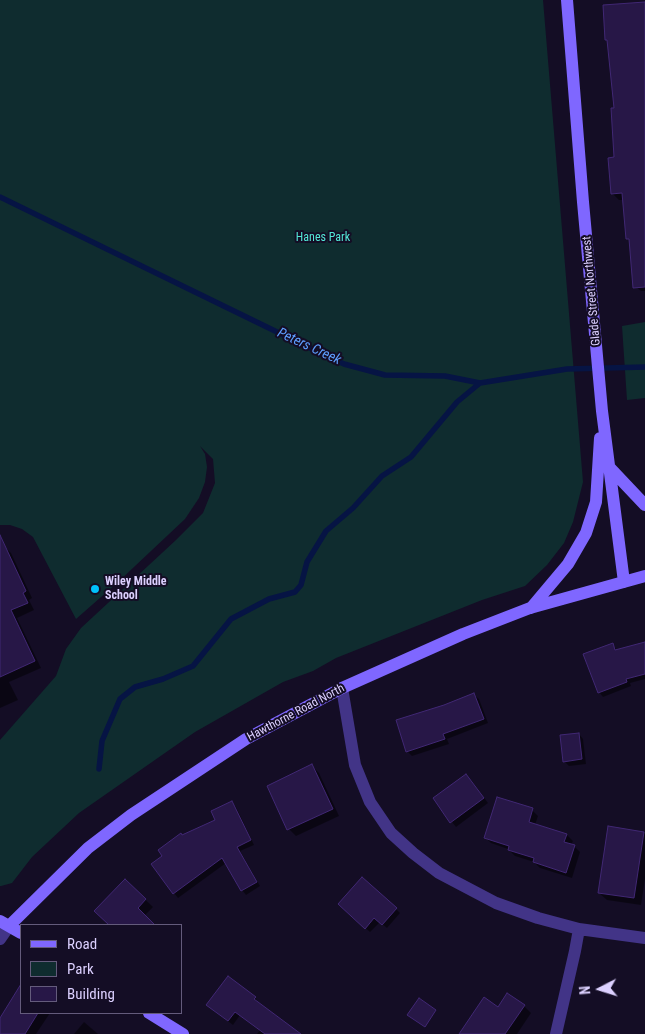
<!DOCTYPE html>
<html>
<head>
<meta charset="utf-8">
<style>
  body { margin:0 }
  #map { position:relative; width:645px; height:1034px; overflow:hidden; background:#140d25; font-family:"Roboto Condensed",sans-serif }
  canvas { display:block }
  .legend { position:absolute; left:20px; top:924px; width:162px; height:90px; box-sizing:border-box; background:#140d25; border:1px solid #645b7c; margin:0; padding:6px 9px; list-style:none; font-size:15px; color:#dcd0ff }
  .legend li { display:flex; align-items:center; gap:10px; height:25px }
  .legend b { width:25px; border:1px solid #645b7c }
  .north { position:absolute; left:575px; top:964px; width:50px; height:50px; -webkit-text-stroke:4px #140d25; paint-order:stroke; rotate:265deg; font-size:14px; font-weight:700; line-height:20px; text-align:center; color:#dcd0ff }
  .north::after { content:''; display:block; margin:auto; width:18px; height:22px; background:#dcd0ff; clip-path:polygon(50% 0,100% 100%,50% 72%,0 100%) }
</style>
</head>
<body>
<div id="map">
<canvas width="645" height="1034"></canvas>
<ul class="legend">
<li><b style="height:6px;background:#7f67ff"></b>Road</li>
<li><b style="height:14px;background:#0f2c2f"></b>Park</li>
<li><b style="height:14px;background:#271747"></b>Building</li>
</ul>
<div class="north">N</div>
</div>
<script>
const context = document.querySelector('canvas').getContext('2d');
context.lineJoin = 'round';
function fill(path, color) { context.fillStyle = color; context.fill(path, 'evenodd'); }
const shape = rows => new Path2D(rows.map(r => 'M' + r).join(''));
function strokePath(path, color, width, dash) { context.strokeStyle = color; context.lineWidth = width; context.lineCap = dash ? 'butt' : 'round'; context.setLineDash(dash || []); context.stroke(path); }
function write(font, color, halo, rows, align = 'center') {
  context.font = font + ' "Roboto Condensed",sans-serif'; context.lineWidth = 4; context.setLineDash([]); context.textBaseline = 'middle'; context.strokeStyle = halo; context.fillStyle = color; for (const [text, x, y, turn = 0] of rows) {
    context.save(); context.translate(x, y); context.rotate((+turn || 0) * Math.PI / 180); context.textAlign = isNaN(turn) ? turn : align; if (halo) context.strokeText(text, 0, 0); context.fillText(text, 0, 0); context.restore();
  }
}
const green = shape([
  [0,0,543,0,583,482,573,522,564,543,547,565,525,586,482,600,336,658,313,671,283,682,195,732,79,813,32,857,12,883,1,886,0,886,0,740,56,676,66,649,81,628,176,540,203,513,215,483,213,459,200,446,205,454,207,467,205,482,199,498,185,519,117,583,76,619,33,537,22,529,10,525,0,525],
  [645,322,645,398,627,400,622,326]
]);
const shadow = shape([
  [645,3,645,291,641,291,634,285,631,242,628,239,624,200,619,200,612,193,616,159,615,109,608,42,606,39],
  [4,546,11,553,32,598,29,600,34,610,17,618,41,668,9,682,18,700,0,708,0,548],
  [612,644,618,651,645,644,645,679,630,683,631,686,603,697,599,692],
  [474,695,479,699,488,723,447,739,449,744,412,756,407,751],
  [579,734,583,739,586,764,569,766,564,761],
  [312,766,319,773,339,816,296,836,289,829],
  [471,780,488,803,456,827,434,799],
  [232,802,236,807,254,845,240,851,260,886,246,895,242,890,226,863,178,898,174,893,163,856,182,837,217,820],
  [532,810,538,816,535,825,567,835,573,841,571,845,574,846,580,852,572,878,540,868,534,862,515,856,508,849,491,843,485,837],
  [644,833,645,834,645,879,641,905,607,900,599,893],
  [126,881,153,907,144,916,153,925,110,925,96,911],
  [344,909,396,909,400,913,387,928,380,922,370,932],
  [20,989,21,990,21,1013,50,1013,36,1034,0,1034,0,1020],
  [255,998,259,1003,258,1004,298,1034,257,1034,260,1030,240,1015,233,1025,212,1009],
  [524,1006,531,1013,517,1034,460,1034,498,1009],
  [84,1022,98,1034,74,1034]
]);
const stream = shape([
  [0,197,314,350,344,364,385,375,445,376,480,383,567,369,645,367],
  [99,769,102,741,120,699,135,687,163,679,193,666,231,619,269,599,295,592,301,585,307,562,326,531,353,508,382,476,411,457,457,402,480,383]
]);
const building = shape([
  [645,2,645,287,633,288,629,239,626,239,622,193,611,194,608,158,614,157,611,108,614,108,607,40,605,40,603,5,645,2],
  [0,535,26,591,23,593,28,603,11,610,35,661,0,677,0,535],
  [645,642,645,674,626,679,627,682,598,693,583,654,613,643,615,650,645,642],
  [474,693,484,719,443,734,445,739,406,752,396,720,444,705,474,693],
  [579,733,582,759,563,762,560,735,579,733],
  [312,764,333,809,287,830,267,786,312,764],
  [466,774,484,798,450,823,433,798,466,774],
  [497,797,533,808,529,822,567,834,564,842,575,845,566,873,533,862,534,858,508,850,509,846,484,838,497,797],
  [232,801,251,840,237,847,257,882,241,891,222,858,173,894,151,864,162,856,158,850,181,833,182,835,215,820,211,811,232,801],
  [608,826,644,832,634,898,598,893,608,826],
  [362,877,397,908,382,925,374,918,365,929,338,904,362,877],
  [125,879,146,899,138,908,155,925,109,925,94,911,125,879],
  [228,976,256,997,254,999,301,1034,265,1034,235,1012,228,1021,206,1005,228,976],
  [21,984,21,1013,38,1013,25,1034,0,1034,0,1018,21,984],
  [507,993,525,1005,505,1034,459,1034,484,997,498,1007,507,993],
  [419,998,436,1010,425,1027,407,1015,419,998]
]);
const street = shape([
  [342,688,355,765,370,802,391,833,413,853,439,873,496,903,538,918,579,929,645,938],
  [0,939,9,926],
  [556,1034,575,951,579,929]
]);
const secondary = shape([
  [567,0,583,202,602,411,624,582],
  [609,467,645,505],
  [531,608,568,564,586,533,596,502,600,438],
  [0,921,21,933],
  [9,926,88,848,131,815,246,739,342,688,463,634,530,608,645,576],
  [149,1013,183,1034]
]);
const markers = [
  [95,589,5,"#00c1fb"]
];
const parkNames = [
  ["Hanes Park",323,238]
];
const streetNames = [
  ["Glade Street Northwest",592,291,-95],
  ["Hawthorne Road North",296,713,-28]
];
const poiNames = [
  ["Wiley Middle",105,582],
  ["School",105,596]
];
const waterNames = [
  ["Peters Creek",309,347,25]
];
fill(green, '#0f2c2f');
fill(shadow, '#0007');
strokePath(stream, '#061444', 5.5);
fill(building, '#271747');
strokePath(building, '#412874', 1);
strokePath(street, '#423487', 12);
strokePath(secondary, '#7f67ff', 12);
for (const [x, y, r, color] of markers) { const dot = new Path2D(); dot.arc(x, y, r, 0, 2 * Math.PI); context.fillStyle = color; context.fill(dot); strokePath(dot, '#140d25', 2); }
write('12px', '#53e8d6', '#140d25', parkNames);
write('12px', '#dcd0ff', '#140d25', streetNames);
write('bold 12px', '#dcd0ff', '#140d25', poiNames, 'left');
write('italic 14px', '#5e9fff', '#140d25', waterNames);
</script>
</body>
</html>
